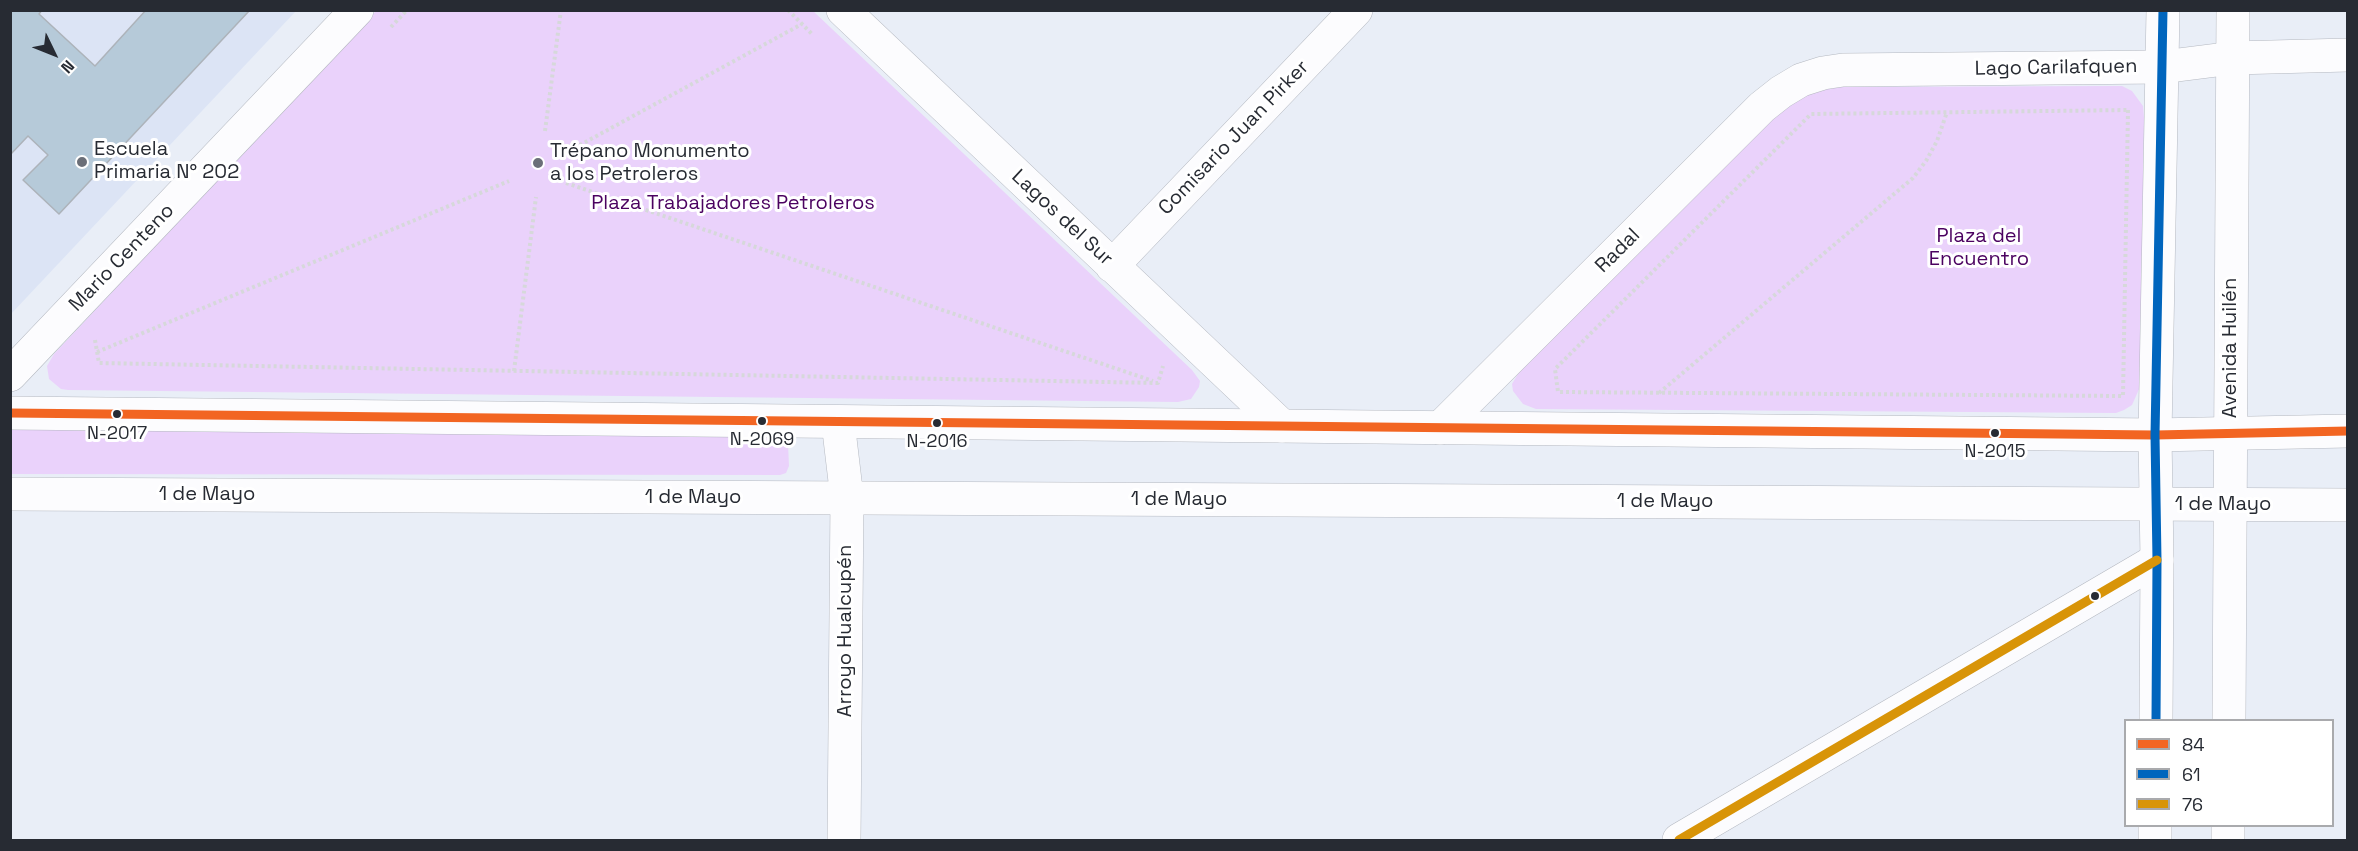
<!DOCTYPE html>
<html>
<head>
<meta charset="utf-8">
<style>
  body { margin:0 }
  #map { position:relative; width:2358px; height:851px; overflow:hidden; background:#e9eef7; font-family:"Space Grotesk",sans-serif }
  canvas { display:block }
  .frame { position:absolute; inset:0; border:12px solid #272b33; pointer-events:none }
  .legend { position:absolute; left:2124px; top:719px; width:210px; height:108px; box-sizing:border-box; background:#fff; border:2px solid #a9aaad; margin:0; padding:8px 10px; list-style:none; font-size:18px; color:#272b33 }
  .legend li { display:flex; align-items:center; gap:12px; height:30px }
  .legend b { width:30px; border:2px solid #a9aaad }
  .north { position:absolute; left:24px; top:24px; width:60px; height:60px; -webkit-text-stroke:4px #fff; paint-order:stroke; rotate:133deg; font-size:16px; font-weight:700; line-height:24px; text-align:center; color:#272b33 }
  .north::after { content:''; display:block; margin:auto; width:21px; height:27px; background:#272b33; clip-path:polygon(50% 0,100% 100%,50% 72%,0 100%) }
</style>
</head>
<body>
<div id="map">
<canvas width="2358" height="851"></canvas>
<div class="frame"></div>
<ul class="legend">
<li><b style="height:8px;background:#f26522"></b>84</li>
<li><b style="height:8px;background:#0065bd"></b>61</li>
<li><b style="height:8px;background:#d89408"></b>76</li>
</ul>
<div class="north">N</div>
</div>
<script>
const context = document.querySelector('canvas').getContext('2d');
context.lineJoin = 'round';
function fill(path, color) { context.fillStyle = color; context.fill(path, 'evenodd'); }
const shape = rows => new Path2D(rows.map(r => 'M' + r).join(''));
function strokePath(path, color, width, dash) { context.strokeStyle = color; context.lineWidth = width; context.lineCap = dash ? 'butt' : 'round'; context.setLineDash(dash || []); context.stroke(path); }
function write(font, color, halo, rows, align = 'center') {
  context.font = font + ' "Space Grotesk",sans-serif'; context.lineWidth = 6; context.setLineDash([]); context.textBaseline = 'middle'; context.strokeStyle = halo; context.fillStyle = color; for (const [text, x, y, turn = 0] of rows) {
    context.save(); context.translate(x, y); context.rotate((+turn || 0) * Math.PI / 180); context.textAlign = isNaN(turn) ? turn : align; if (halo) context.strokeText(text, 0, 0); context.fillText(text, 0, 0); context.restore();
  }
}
const built = shape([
  [11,11,296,11,11,314]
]);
const green = shape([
  [812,10,1192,370,1200,381,1199,387,1191,399,1178,402,68,390,61,389,49,379,47,366,54,354,376,11],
  [2113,86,2122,86,2132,91,2143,106,2144,117,2140,387,2132,405,2124,410,2116,413,1536,409,1523,404,1513,391,1512,384,1519,372,1777,114,1804,94,1834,87],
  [11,428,783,437,788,444,789,466,786,473,780,475,11,474]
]);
const building = shape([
  [10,10,42,10,39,14,95,66,146,10,250,10,59,214,23,180,48,155,28,136,10,155,10,10]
]);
const path = shape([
  [788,10,813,35],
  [391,27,407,10],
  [2128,110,2123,396,1558,392,1555,369,1811,114,2128,110],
  [545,131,561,10],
  [569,151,802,24],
  [566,183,1153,381],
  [95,340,99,363,1158,383,1163,366],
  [97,352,509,181],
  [514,371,536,197],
  [1659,393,1913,178,1926,161,1937,141,1947,112]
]);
const minor = shape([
  [843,10,1282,426],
  [1112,266,1356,10],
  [10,375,357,10],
  [838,422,847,498,844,840],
  [1440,428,1762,107,1781,92,1801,80,1823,73,1843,70,2162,67,2233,58,2348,55],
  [1679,840,2157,560]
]);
const tertiary = shape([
  [2156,720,2157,560,2155,435,2163,10],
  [2229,720,2233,10],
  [2155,840,2155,826],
  [2228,840,2228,826]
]);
const secondary = shape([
  [10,413,2155,435,2348,431],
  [10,494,2348,505]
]);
const bus1 = shape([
  [10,413,2155,435,2348,431]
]);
const bus2 = shape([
  [2156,720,2157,560,2155,435,2163,10]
]);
const bus3 = shape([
  [1679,840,2157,560]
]);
const markers = [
  [82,162,6,"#6b6f78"],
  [538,163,6,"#6b6f78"],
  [117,414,5,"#272b33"],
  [762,421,5,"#272b33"],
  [937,423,5,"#272b33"],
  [1995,433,5,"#272b33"],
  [2095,596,5,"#272b33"]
];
const busNames = [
  ["N-2017",117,434],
  ["N-2069",762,440],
  ["N-2016",937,442],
  ["N-2015",1995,452]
];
const streetNames = [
  ["Lago Carilafquen",2056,68,-1],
  ["Comisario Juan Pirker",1234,138,-46],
  ["Lagos del Sur",1062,218,43],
  ["Radal",1618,251,-45],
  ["Mario Centeno",122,258,-46],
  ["Avenida Huilén",2231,348,-90],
  ["1 de Mayo",207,495],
  ["1 de Mayo",693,498],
  ["1 de Mayo",1179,500],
  ["1 de Mayo",1665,502],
  ["1 de Mayo",2223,505],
  ["Arroyo Hualcupén",846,631,-90]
];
const poiNames = [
  ["Escuela",94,150],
  ["Primaria N° 202",94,173],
  ["Trépano Monumento",550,152],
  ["a los Petroleros",550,175]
];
const parkNames = [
  ["Plaza Trabajadores Petroleros",733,204],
  ["Plaza del",1979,237],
  ["Encuentro",1979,260]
];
fill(built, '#dce4f5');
fill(green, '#ead2fb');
fill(building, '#b6cad9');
strokePath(building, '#adb3ba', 1.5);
strokePath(minor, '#b4b8c0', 34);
strokePath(tertiary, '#b4b8c0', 34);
strokePath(secondary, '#b4b8c0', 34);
strokePath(path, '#d6d8da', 4, [3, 3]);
strokePath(minor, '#fcfcfe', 33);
strokePath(tertiary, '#fcfcfe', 33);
strokePath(secondary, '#fcfcfe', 33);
strokePath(bus1, '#f26522', 9);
strokePath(bus2, '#0065bd', 9);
strokePath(bus3, '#d89408', 9);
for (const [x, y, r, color] of markers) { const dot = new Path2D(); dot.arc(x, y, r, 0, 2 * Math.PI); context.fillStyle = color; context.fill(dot); strokePath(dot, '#fff', 2); }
write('18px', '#272b33', '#fff', busNames);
write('20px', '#272b33', '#fff', streetNames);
write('20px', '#272b33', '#fff', poiNames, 'left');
write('20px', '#4b0260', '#fff', parkNames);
</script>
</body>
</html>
